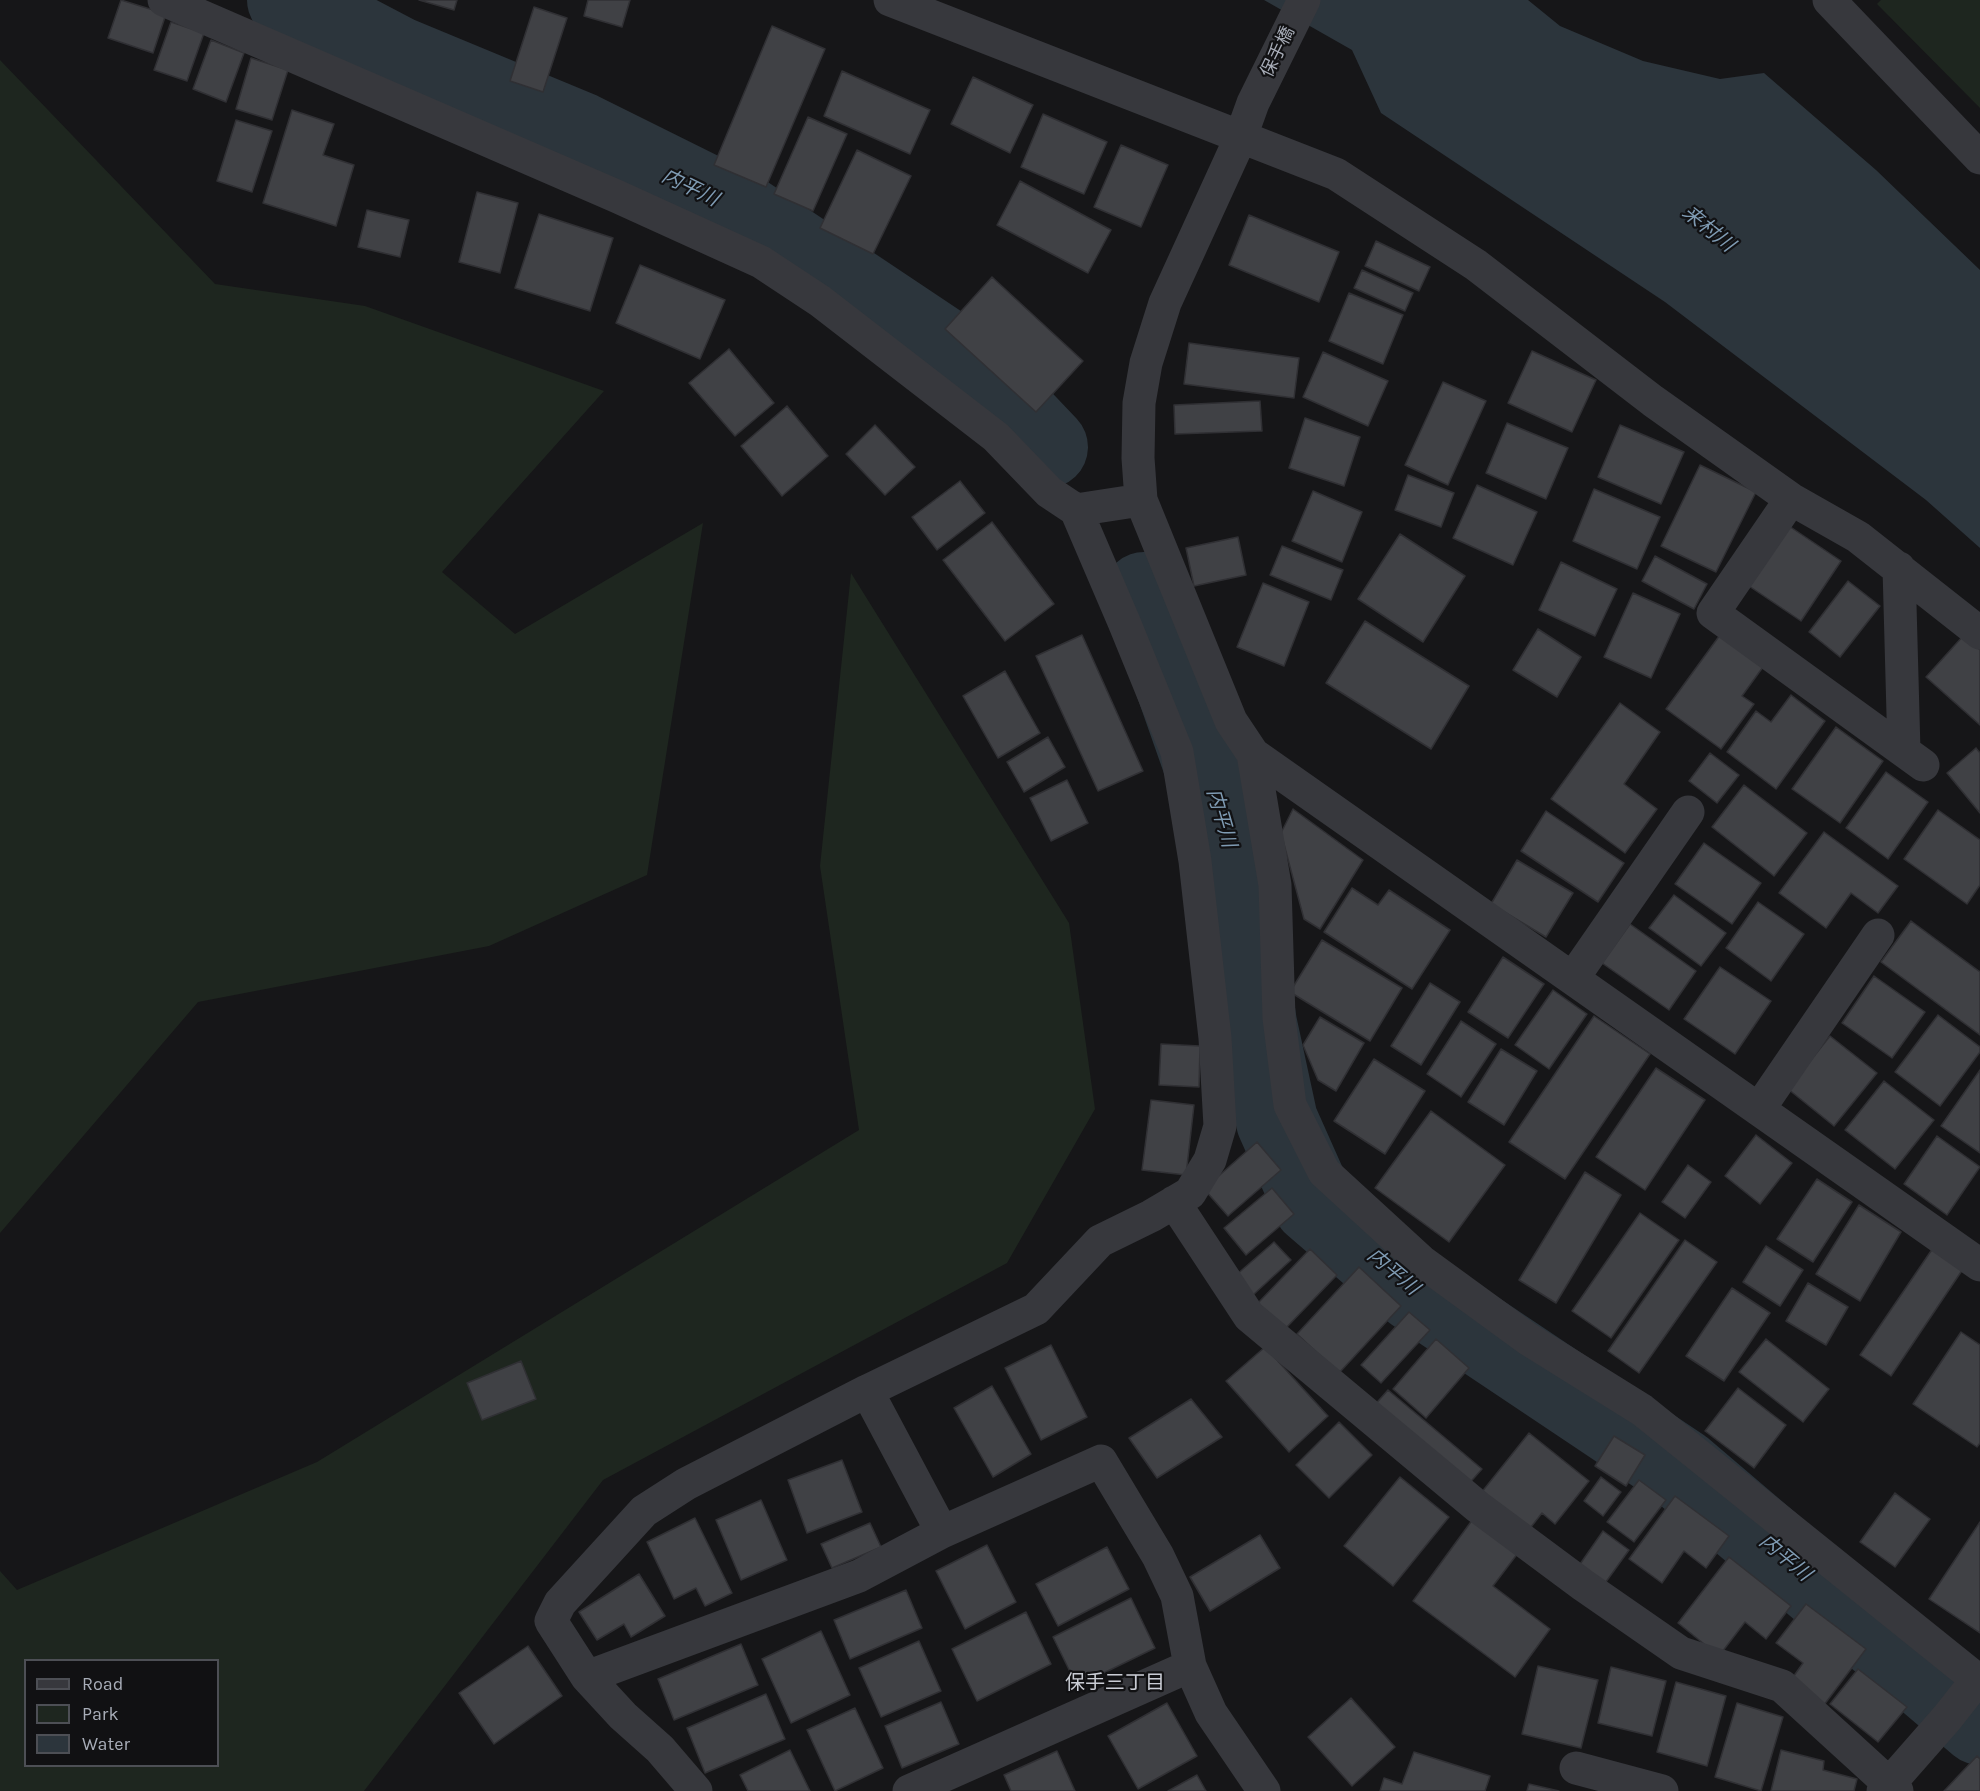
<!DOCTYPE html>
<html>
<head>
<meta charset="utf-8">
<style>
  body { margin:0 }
  #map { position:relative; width:1980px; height:1791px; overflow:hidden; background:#161618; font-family:Karla,sans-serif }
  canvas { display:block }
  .legend { position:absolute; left:24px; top:1659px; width:195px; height:108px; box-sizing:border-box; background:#111113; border:2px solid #4d4f55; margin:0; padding:8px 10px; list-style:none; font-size:18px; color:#a8adb8 }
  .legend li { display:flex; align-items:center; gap:12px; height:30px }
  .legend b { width:30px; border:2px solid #4d4f55 }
</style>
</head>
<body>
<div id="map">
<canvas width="1980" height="1791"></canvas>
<ul class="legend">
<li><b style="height:8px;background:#37383d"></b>Road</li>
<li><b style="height:16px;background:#1e261f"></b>Park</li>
<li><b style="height:16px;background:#2c353c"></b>Water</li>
</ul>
</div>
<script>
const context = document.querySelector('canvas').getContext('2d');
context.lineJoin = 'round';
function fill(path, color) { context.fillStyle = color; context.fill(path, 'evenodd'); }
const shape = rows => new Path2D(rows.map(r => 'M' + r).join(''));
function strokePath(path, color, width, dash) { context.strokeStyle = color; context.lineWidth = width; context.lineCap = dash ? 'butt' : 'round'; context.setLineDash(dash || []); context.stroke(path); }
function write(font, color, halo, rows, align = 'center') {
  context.font = font + ' Karla,"Noto Sans JP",sans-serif'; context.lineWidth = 4.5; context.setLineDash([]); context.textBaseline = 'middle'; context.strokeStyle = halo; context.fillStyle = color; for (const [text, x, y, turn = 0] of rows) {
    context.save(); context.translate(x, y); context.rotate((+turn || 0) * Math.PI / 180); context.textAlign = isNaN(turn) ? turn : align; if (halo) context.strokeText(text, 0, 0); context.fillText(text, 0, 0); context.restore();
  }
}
const green = shape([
  [1881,0,1980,0,1980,108,1877,4],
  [0,60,215,284,365,306,604,391,442,572,515,634,703,523,647,875,489,946,198,1002,0,1233],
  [851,573,1069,923,1095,1109,1007,1263,603,1480,364,1791,0,1791,0,1571,17,1590,317,1462,859,1130,820,866],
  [26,1660,218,1660,218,1766,26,1766]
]);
const water = shape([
  [250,0,321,0,376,40,519,114,510,135,400,75,348,40],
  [1264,0,1528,0,1560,26,1643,61,1720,79,1764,73,1876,170,1980,270,1980,548,1926,500,1665,302,1381,113,1352,50]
]);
const river = shape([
  [288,0,399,58,580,133,739,212,971,367,1047,447],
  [1144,593,1228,832,1256,1024,1277,1121,1314,1204,1415,1291,1681,1469,1980,1724]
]);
const building = shape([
  [121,0,166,14,153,53,108,38,121,0],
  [419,0,457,0,454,10,419,0],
  [588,0,630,0,622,27,584,16,588,0],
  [534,7,567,18,543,92,510,81,534,7],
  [171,22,204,33,187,81,154,70,171,22],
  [772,26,825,49,766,187,714,165,772,26],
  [211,40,244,53,226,102,193,89,211,40],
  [251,58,288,70,272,120,236,109,251,58],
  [842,71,930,110,910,154,824,116,842,71],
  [973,77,1033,105,1010,153,951,124,973,77],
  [292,110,334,124,323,155,354,165,336,226,263,203,292,110],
  [1043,114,1107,142,1084,194,1021,167,1043,114],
  [808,117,847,134,813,211,774,194,808,117],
  [236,120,272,131,252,192,217,181,236,120],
  [1121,145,1168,165,1141,227,1094,207,1121,145],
  [857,150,911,176,873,254,820,228,857,150],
  [1020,181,1111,230,1088,273,997,225,1020,181],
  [477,192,518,203,500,273,459,262,477,192],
  [367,210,409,220,400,257,358,247,367,210],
  [539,214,613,238,590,311,515,288,539,214],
  [1249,215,1339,252,1319,302,1229,265,1249,215],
  [1376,241,1430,267,1419,291,1365,266,1376,241],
  [640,265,725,300,700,359,616,323,640,265],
  [1362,270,1413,293,1405,311,1354,288,1362,270],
  [992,277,1083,361,1036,412,945,329,992,277],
  [1349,293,1403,315,1383,364,1329,341,1349,293],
  [1189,343,1299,358,1294,398,1184,384,1189,343],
  [729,349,774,403,735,436,689,383,729,349],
  [1532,351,1596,380,1572,432,1508,403,1532,351],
  [1323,352,1388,381,1368,426,1303,397,1323,352],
  [1443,382,1486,401,1448,485,1405,465,1443,382],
  [1260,401,1262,431,1175,434,1174,405,1260,401],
  [787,406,828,456,782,496,741,446,787,406],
  [1305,418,1360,437,1344,486,1289,468,1305,418],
  [1507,423,1568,448,1546,499,1486,473,1507,423],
  [875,425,915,467,885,495,846,454,875,425],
  [1620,425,1684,452,1661,504,1598,477,1620,425],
  [1700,465,1756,492,1716,572,1661,546,1700,465],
  [1408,475,1454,493,1441,527,1395,510,1408,475],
  [960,481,985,513,937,550,912,517,960,481],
  [1477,485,1537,512,1513,565,1453,538,1477,485],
  [1594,489,1660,517,1637,569,1573,541,1594,489],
  [1313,491,1362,512,1342,562,1292,541,1313,491],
  [992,522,1054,604,1005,641,943,560,992,522],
  [1786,524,1841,561,1801,621,1746,584,1786,524],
  [1400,534,1465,576,1423,642,1358,599,1400,534],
  [1238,537,1246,575,1194,586,1186,548,1238,537],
  [1282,546,1343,570,1331,600,1270,575,1282,546],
  [1655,556,1707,584,1694,609,1642,581,1655,556],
  [1561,562,1617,589,1595,636,1539,610,1561,562],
  [1848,581,1880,606,1840,657,1809,632,1848,581],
  [1263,583,1309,602,1284,666,1237,647,1263,583],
  [1633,593,1680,614,1651,678,1604,657,1633,593],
  [1365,621,1469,686,1431,749,1326,683,1365,621],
  [1538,629,1581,657,1557,697,1513,670,1538,629],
  [1082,635,1143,771,1098,791,1036,656,1082,635],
  [1720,635,1763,667,1742,696,1754,704,1721,749,1666,709,1720,635],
  [1964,635,1980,650,1980,725,1926,677,1964,635],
  [1005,671,1040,733,998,758,963,696,1005,671],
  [1791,695,1825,721,1776,789,1727,752,1756,711,1771,722,1791,695],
  [1620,703,1660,732,1624,784,1657,809,1625,853,1551,799,1620,703],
  [1836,727,1883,761,1840,823,1792,789,1836,727],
  [1048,737,1065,767,1024,792,1007,762,1048,737],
  [1976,748,1980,753,1980,813,1947,773,1976,748],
  [1710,753,1739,775,1717,803,1689,781,1710,753],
  [1886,772,1928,802,1888,859,1846,828,1886,772],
  [1067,780,1088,823,1051,841,1030,798,1067,780],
  [1744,785,1807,833,1774,876,1712,827,1744,785],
  [1293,809,1363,860,1320,929,1304,919,1281,833,1293,809],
  [1938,810,1980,840,1980,885,1967,904,1904,859,1938,810],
  [1546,811,1624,863,1598,902,1521,851,1546,811],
  [1824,832,1898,886,1878,913,1851,893,1826,928,1779,893,1824,832],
  [1704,843,1761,883,1732,924,1675,884,1704,843],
  [1517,860,1573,893,1546,937,1491,904,1517,860],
  [1352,888,1378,905,1389,890,1450,930,1412,989,1324,932,1352,888],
  [1674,895,1726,933,1701,966,1649,928,1674,895],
  [1758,902,1804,934,1771,981,1726,948,1758,902],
  [1911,921,1980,972,1980,1035,1881,962,1911,921],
  [1630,924,1696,971,1669,1010,1602,963,1630,924],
  [1322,940,1402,988,1370,1041,1290,992,1322,940],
  [1503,957,1544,984,1508,1038,1468,1012,1503,957],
  [1720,967,1771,1001,1735,1054,1684,1019,1720,967],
  [1874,976,1925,1012,1892,1058,1842,1023,1874,976],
  [1430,983,1460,1002,1421,1065,1391,1046,1430,983],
  [1553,990,1587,1014,1549,1069,1515,1045,1553,990],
  [1938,1015,1980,1047,1980,1052,1940,1106,1895,1072,1938,1015],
  [1594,1016,1650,1054,1565,1179,1509,1142,1594,1016],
  [1320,1017,1364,1043,1336,1091,1318,1080,1303,1045,1320,1017],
  [1461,1021,1496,1044,1461,1097,1427,1074,1461,1021],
  [1830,1036,1877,1073,1834,1126,1788,1089,1830,1036],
  [1161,1044,1200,1046,1199,1087,1159,1085,1161,1044],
  [1501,1049,1537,1071,1504,1125,1468,1102,1501,1049],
  [1374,1059,1425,1091,1385,1154,1334,1121,1374,1059],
  [1656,1068,1705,1100,1645,1190,1596,1157,1656,1068],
  [1980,1070,1980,1153,1941,1126,1980,1070],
  [1884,1081,1934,1120,1895,1169,1845,1130,1884,1081],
  [1151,1100,1194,1105,1186,1175,1142,1170,1151,1100],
  [1431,1111,1505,1165,1449,1242,1375,1188,1431,1111],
  [1756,1135,1792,1163,1760,1204,1725,1176,1756,1135],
  [1937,1136,1980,1167,1947,1215,1904,1184,1937,1136],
  [1257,1142,1281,1170,1228,1216,1204,1189,1257,1142],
  [1688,1165,1711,1182,1685,1218,1662,1202,1688,1165],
  [1585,1172,1621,1195,1556,1303,1519,1280,1585,1172],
  [1817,1179,1852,1202,1813,1262,1777,1239,1817,1179],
  [1272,1188,1294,1214,1246,1255,1224,1228,1272,1188],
  [1859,1205,1901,1232,1860,1301,1816,1274,1859,1205],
  [1640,1213,1679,1240,1611,1338,1572,1311,1640,1213],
  [1685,1240,1717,1262,1639,1373,1608,1351,1685,1240],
  [1274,1242,1291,1260,1253,1295,1235,1276,1274,1242],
  [1766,1246,1803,1270,1780,1306,1743,1282,1766,1246],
  [1933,1248,1963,1269,1891,1376,1860,1355,1933,1248],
  [1310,1249,1337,1275,1284,1330,1257,1304,1310,1249],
  [1359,1267,1401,1306,1339,1373,1297,1334,1359,1267],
  [1808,1283,1848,1307,1826,1345,1786,1321,1808,1283],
  [1732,1288,1770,1313,1724,1381,1686,1356,1732,1288],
  [1409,1312,1430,1330,1381,1383,1361,1365,1409,1312],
  [1961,1332,1980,1345,1980,1443,1977,1447,1913,1404,1961,1332],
  [1436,1339,1469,1368,1426,1418,1393,1389,1436,1339],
  [1766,1339,1829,1389,1803,1422,1739,1372,1766,1339],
  [1051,1345,1087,1417,1041,1440,1005,1368,1051,1345],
  [1265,1347,1328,1416,1289,1452,1226,1381,1265,1347],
  [521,1361,536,1399,482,1420,467,1383,521,1361],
  [992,1386,1031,1454,993,1477,954,1408,992,1386],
  [1738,1388,1786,1425,1754,1468,1705,1431,1738,1388],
  [1388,1390,1482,1469,1466,1487,1372,1408,1388,1390],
  [1191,1399,1222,1437,1157,1478,1129,1438,1191,1399],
  [1339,1422,1372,1455,1329,1498,1296,1465,1339,1422],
  [1529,1433,1589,1481,1555,1524,1542,1513,1524,1536,1477,1498,1529,1433],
  [1614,1436,1645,1455,1626,1486,1595,1466,1614,1436],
  [842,1460,862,1512,807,1533,788,1480,842,1460],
  [1400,1477,1449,1517,1393,1586,1344,1546,1400,1477],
  [1601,1477,1621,1492,1603,1516,1584,1501,1601,1477],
  [1639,1480,1666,1500,1634,1542,1607,1522,1639,1480],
  [1895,1493,1930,1519,1895,1567,1860,1542,1895,1493],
  [1675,1496,1729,1536,1706,1568,1684,1551,1662,1583,1629,1559,1675,1496],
  [761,1500,787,1560,741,1580,716,1520,761,1500],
  [695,1518,732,1593,705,1606,696,1588,674,1599,647,1542,695,1518],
  [1473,1519,1518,1553,1493,1586,1550,1629,1515,1677,1413,1601,1473,1519],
  [1980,1522,1980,1633,1929,1599,1980,1522],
  [870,1523,881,1547,832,1568,821,1544,870,1523],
  [1603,1531,1629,1550,1603,1586,1578,1567,1603,1531],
  [1260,1535,1280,1568,1210,1611,1190,1577,1260,1535],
  [987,1545,1016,1602,965,1629,936,1571,987,1545],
  [1107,1547,1129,1589,1058,1626,1036,1584,1107,1547],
  [1729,1557,1791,1606,1766,1639,1745,1622,1719,1656,1678,1623,1729,1557],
  [639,1574,665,1616,631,1637,624,1624,597,1640,579,1612,639,1574],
  [906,1590,922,1628,850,1659,834,1620,906,1590],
  [1131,1598,1155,1648,1077,1686,1053,1637,1131,1598],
  [1806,1604,1866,1649,1824,1705,1791,1680,1803,1663,1776,1643,1806,1604],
  [1026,1612,1051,1664,977,1701,952,1649,1026,1612],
  [821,1631,850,1695,791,1723,762,1659,821,1631],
  [919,1641,941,1691,881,1717,859,1668,919,1641],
  [741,1644,758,1685,674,1720,658,1679,741,1644],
  [528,1646,562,1696,494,1744,459,1693,528,1646],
  [1538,1666,1598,1680,1581,1748,1522,1734,1538,1666],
  [1611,1667,1666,1681,1652,1736,1598,1723,1611,1667],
  [1858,1669,1907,1707,1878,1742,1830,1704,1858,1669],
  [1676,1682,1726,1696,1707,1766,1657,1752,1676,1682],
  [766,1694,785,1739,705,1773,687,1728,766,1694],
  [1351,1698,1395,1747,1352,1786,1308,1737,1351,1698],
  [941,1702,959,1744,902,1768,885,1726,941,1702],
  [1167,1703,1197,1756,1138,1789,1108,1736,1167,1703],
  [1737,1703,1783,1717,1761,1791,1715,1777,1737,1703],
  [855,1708,883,1768,835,1791,807,1730,855,1708],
  [790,1750,810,1791,748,1791,740,1775,790,1750],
  [1781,1750,1824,1761,1823,1770,1857,1779,1854,1791,1771,1791,1781,1750],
  [1057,1751,1075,1791,1011,1791,1004,1775,1057,1751],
  [1414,1752,1490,1776,1485,1791,1380,1791,1384,1778,1402,1784,1414,1752],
  [1977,1756,1980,1759,1980,1791,1944,1791,1977,1756],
  [1197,1775,1206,1791,1168,1791,1197,1775],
  [1529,1784,1559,1791,1527,1791,1529,1784]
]);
const minor = shape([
  [164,0,616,196,761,262,820,301,996,437,1049,492,1076,510,1141,500],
  [890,0,1336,174,1476,265,1653,401,1791,499,1858,537,1980,633],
  [1304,0,1253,103,1240,139,1165,303,1146,363,1139,403,1138,458,1141,500,1231,721,1253,754,1980,1265],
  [1829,0,1980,158],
  [1791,499,1713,613,1923,765],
  [1899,568,1904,751],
  [1253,754,1275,885,1279,1018,1290,1105,1324,1172,1421,1261,1528,1339,1642,1410,1980,1682],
  [1573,978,1688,812],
  [1759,1109,1878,935],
  [1174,1202,1249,1316,1478,1507,1583,1585,1681,1653,1782,1686,1897,1791],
  [867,1391,942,1532,1101,1461,1158,1556,1177,1596,1190,1666,1211,1713,1264,1791],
  [942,1532,859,1576,587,1677,551,1621,560,1603,644,1511,686,1484,867,1391,1036,1309,1100,1241,1151,1216,1190,1193,1210,1160,1220,1126,1215,1038,1195,861,1177,752,1124,622,1076,510],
  [587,1677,623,1716,660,1749,696,1791],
  [1576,1768,1662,1791],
  [909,1791,1190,1666],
  [1883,1791,1947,1718,1977,1680]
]);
const streetNames = [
  ["保手橋",1278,52,-64]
];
const waterNames = [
  ["内平川",690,188,26],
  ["来村川",1708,229,39],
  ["内平川",1221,818,74],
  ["内平川",1393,1272,40],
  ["内平川",1785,1558,40]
];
const neighbourhoodNames = [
  ["保手三丁目",1115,1683]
];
fill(green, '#1e261f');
fill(water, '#2c353c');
strokePath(river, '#2c353c', 82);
fill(building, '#404145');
strokePath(building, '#303034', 1.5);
strokePath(minor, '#37383d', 33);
write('18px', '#a8adb8', '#111113', streetNames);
write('italic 20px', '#7f9bb3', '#111113', waterNames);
write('20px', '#c9ccd4', '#111113', neighbourhoodNames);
</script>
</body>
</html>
